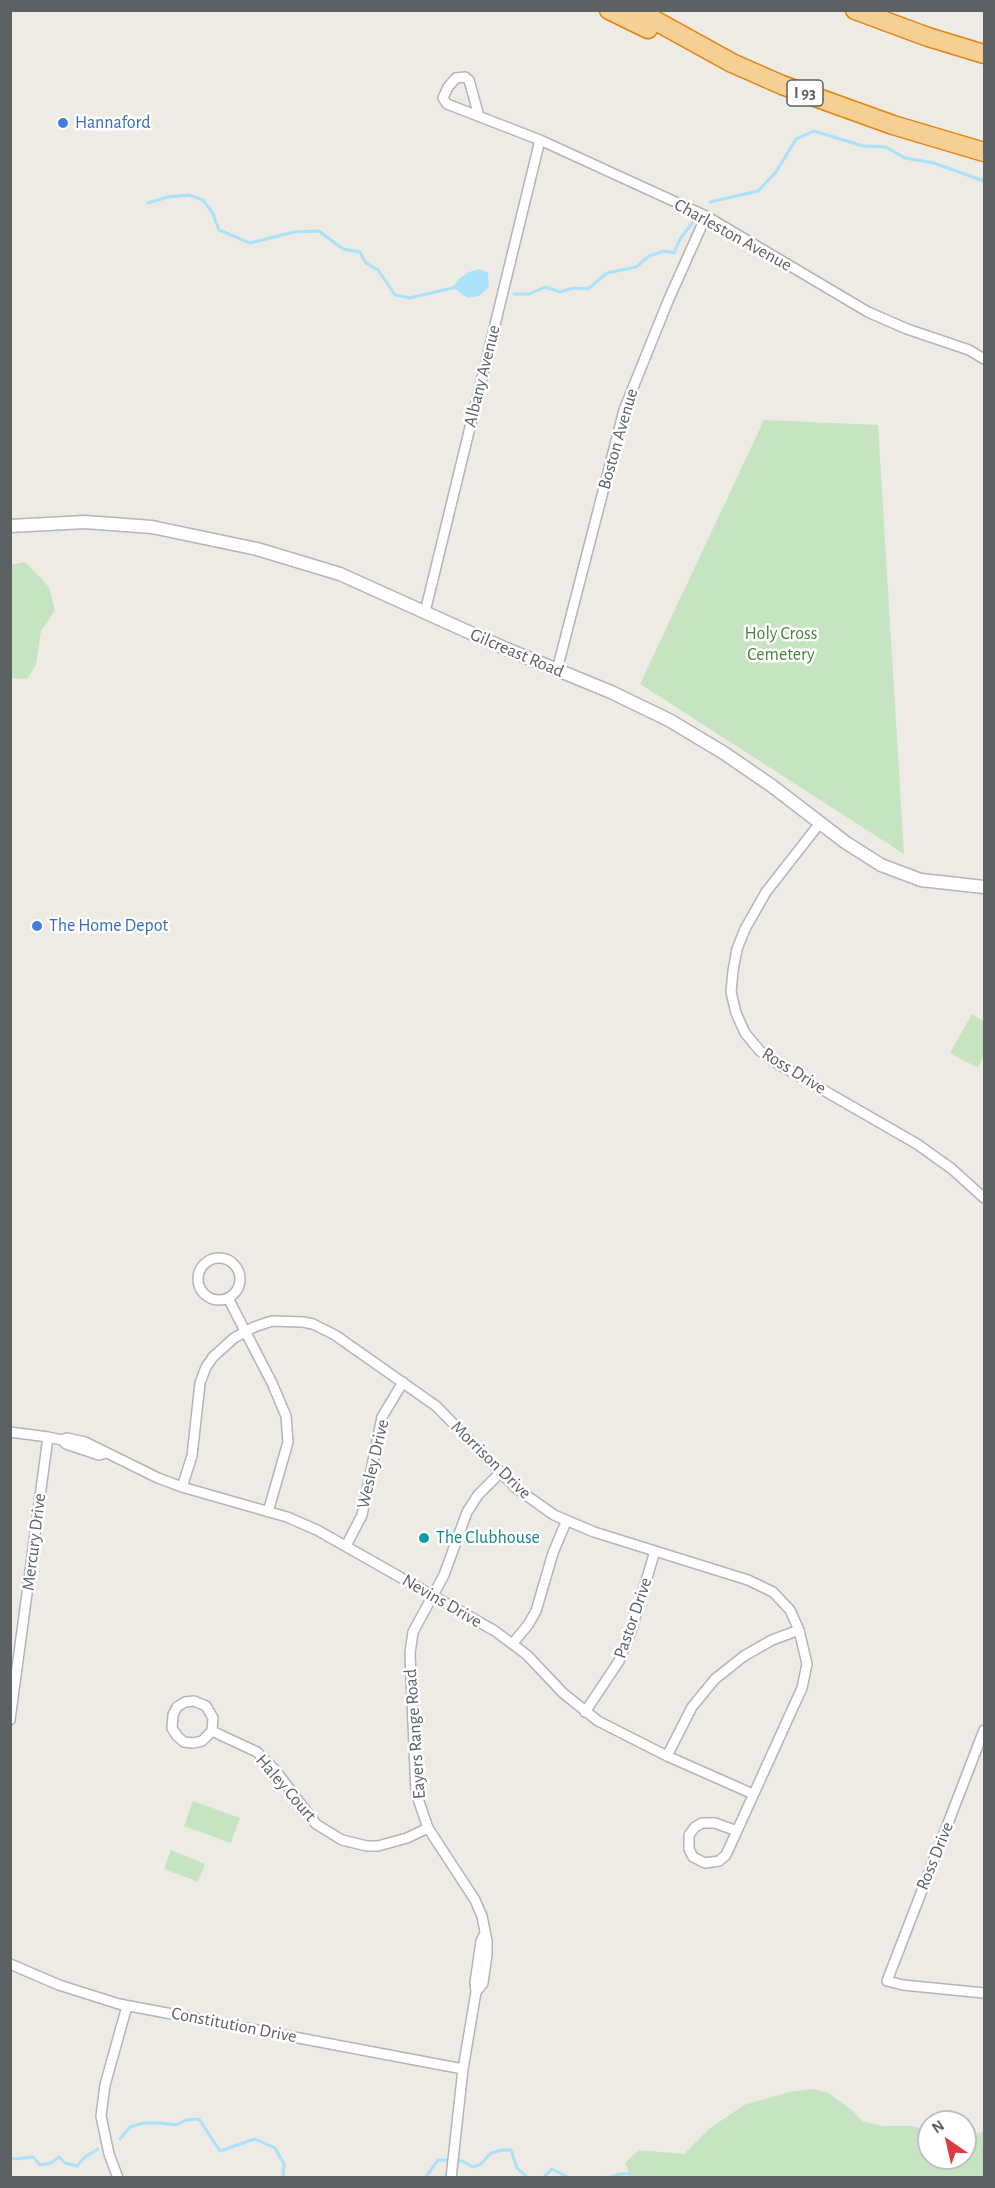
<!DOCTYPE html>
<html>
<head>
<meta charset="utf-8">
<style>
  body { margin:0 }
  #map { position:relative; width:995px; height:2188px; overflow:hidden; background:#eeeae4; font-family:"Alegreya Sans",sans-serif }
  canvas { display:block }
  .frame { position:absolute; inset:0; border:12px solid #5c6164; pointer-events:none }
  .north { position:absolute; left:917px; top:2110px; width:60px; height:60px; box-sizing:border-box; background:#fff; border:2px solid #bec0c1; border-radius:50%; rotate:326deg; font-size:16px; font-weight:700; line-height:24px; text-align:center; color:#5c6164 }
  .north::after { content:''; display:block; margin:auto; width:21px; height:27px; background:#de3a45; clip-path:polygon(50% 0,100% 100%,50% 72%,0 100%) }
</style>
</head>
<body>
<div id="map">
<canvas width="995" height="2188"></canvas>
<div class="frame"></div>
<div class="north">N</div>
</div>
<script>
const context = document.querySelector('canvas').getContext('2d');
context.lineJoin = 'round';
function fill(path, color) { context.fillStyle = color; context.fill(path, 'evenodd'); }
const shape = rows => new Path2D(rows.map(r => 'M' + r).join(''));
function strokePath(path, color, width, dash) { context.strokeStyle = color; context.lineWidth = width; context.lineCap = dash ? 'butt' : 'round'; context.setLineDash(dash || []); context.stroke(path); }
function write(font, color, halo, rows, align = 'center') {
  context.font = font + ' "Alegreya Sans",sans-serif'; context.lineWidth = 5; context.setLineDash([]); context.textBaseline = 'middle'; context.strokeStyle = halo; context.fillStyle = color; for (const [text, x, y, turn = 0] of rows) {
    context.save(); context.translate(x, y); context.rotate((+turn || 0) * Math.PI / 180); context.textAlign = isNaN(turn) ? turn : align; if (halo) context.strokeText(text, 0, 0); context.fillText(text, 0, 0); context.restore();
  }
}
const green = shape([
  [764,420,878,425,904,854,640,684],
  [25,562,49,587,55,611,41,631,36,665,27,679,10,678,11,565],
  [972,1014,984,1021,984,1056,978,1068,950,1053],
  [193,1801,240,1818,231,1843,184,1826],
  [171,1850,205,1864,198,1882,164,1869],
  [814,2089,828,2093,851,2109,862,2121,883,2126,913,2126,929,2131,929,2158,965,2158,965,2137,984,2131,984,2177,631,2177,625,2163,639,2150,684,2154,709,2129,744,2105,789,2092]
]);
const water = shape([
  [480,269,488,273,489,287,479,296,467,298,453,287,459,279,469,272]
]);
const stream = shape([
  [710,202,758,191,776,172,796,139,814,131,863,146,886,147,905,158,934,163,984,181],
  [148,203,168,197,189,195,203,200,212,212,219,230,250,243,294,232,319,231,343,249,360,252,366,263,378,270,395,295,410,298,456,287],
  [514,294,529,294,545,287,560,292,573,288,588,289,607,273,636,267,649,256,664,251,674,253,680,239,697,217],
  [120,2139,130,2127,144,2123,162,2123,176,2125,186,2120,199,2119,220,2151,255,2139,275,2148,284,2164,283,2178],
  [10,2158,16,2159,33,2157,40,2165,51,2163,59,2157,65,2163,77,2166,85,2157,98,2149],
  [342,2178,350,2178],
  [425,2178,438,2160,462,2161,473,2167,481,2164,491,2153,502,2150,511,2150,517,2168,528,2178],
  [543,2178,552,2169,569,2178],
  [606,2178,620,2174,630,2174]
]);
const minor = shape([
  [479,116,469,80,465,77,456,78,448,87,443,98,447,104,540,140,706,216,868,312,907,329,969,350,984,359],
  [425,612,540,140],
  [557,670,624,410,668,301,706,216],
  [820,823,766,892,745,929,737,949,733,971,731,992,736,1013,745,1033,760,1051,778,1064,917,1144,952,1169,984,1198],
  '198 1279a21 21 0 1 1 42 0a21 21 0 1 1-42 0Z',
  [228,1298,272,1383,286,1416,288,1442,268,1512],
  [10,1432,48,1437,10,1720],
  [48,1437,62,1440,66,1444,99,1455,106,1453],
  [62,1440,67,1438,85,1442,158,1478,182,1487,287,1517,317,1530,495,1631,527,1655,563,1693,598,1721,667,1756,753,1794],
  [182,1487,192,1456,200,1383,206,1367,213,1357,234,1338,254,1327,272,1321,303,1322,313,1324,335,1335,436,1406,516,1488,554,1515,594,1532,748,1580,773,1592,790,1610,799,1630,807,1664,802,1688,726,1855,719,1861,705,1863,693,1857,689,1849,689,1835,695,1827,702,1823,715,1823,737,1831],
  [346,1546,362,1515,382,1417,403,1382],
  [513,1643,528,1625,536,1611,553,1553,566,1522],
  [585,1712,619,1661,631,1631,655,1551],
  [984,1730,887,1981,903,1985,984,1993],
  [212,1731,202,1741,193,1743,184,1742,177,1736,172,1728,173,1715,177,1707,185,1702,194,1701,206,1706,213,1718,212,1731,257,1752,275,1770,316,1824,342,1840,367,1846,378,1846,407,1838,428,1828],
  [667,1756,692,1707,715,1679,744,1656,772,1640,799,1630],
  [10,1964,59,1985,119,2004,463,2069],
  [476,1992,483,1983,487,1954,487,1941,482,1916,475,1900,428,1828,416,1793,410,1653,413,1632,444,1575,467,1512,478,1495,500,1473],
  [118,2178,109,2154,101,2116,105,2085,127,2006],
  [451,2178,463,2069,476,1992,475,1983,481,1941,485,1933]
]);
const tertiary = shape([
  [10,526,85,522,152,527,257,549,340,574,504,648,611,692,669,720,724,753,772,786,845,842,881,865,921,880,984,887]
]);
const motorway = shape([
  [609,10,648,29],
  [636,10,732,63,782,85,893,125,984,152],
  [855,10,928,37,984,54]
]);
const markers = [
  [63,123,6,"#3f7fe0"],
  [37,926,6,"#3f7fe0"],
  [424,1538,6,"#0f9aa8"]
];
const shields = [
  [805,93,36]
];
const shieldNames = [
  ["I 93",805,93]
];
const shopNames = [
  ["Hannaford",75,123],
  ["The Home Depot",49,926]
];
const streetNames = [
  ["Charleston Avenue",733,235,29],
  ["Albany Avenue",482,376,-76],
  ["Boston Avenue",618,439,-74],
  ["Gilcreast Road",517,653,23],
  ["Ross Drive",794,1071,32],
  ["Morrison Drive",491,1460,44],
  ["Wesley Drive",373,1464,-77],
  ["Mercury Drive",34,1542,-83],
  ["Nevins Drive",442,1601,30],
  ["Pastor Drive",633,1618,-71],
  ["Eayers Range Road",415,1734,-94],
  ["Haley Court",286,1788,49],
  ["Ross Drive",935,1856,-68],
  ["Constitution Drive",234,2025,11]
];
const parkNames = [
  ["Holy Cross",781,634],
  ["Cemetery",781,655]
];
const cultureNames = [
  ["The Clubhouse",436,1538]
];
fill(green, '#c7e4c2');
fill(water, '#a9e2f9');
strokePath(stream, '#a9e2f9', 3);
strokePath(minor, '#b2b5b9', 12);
strokePath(tertiary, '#b2b5b9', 15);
strokePath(motorway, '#e3830f', 21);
strokePath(minor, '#fff', 9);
strokePath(tertiary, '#fff', 12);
strokePath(motorway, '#f6cf93', 18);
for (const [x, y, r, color] of markers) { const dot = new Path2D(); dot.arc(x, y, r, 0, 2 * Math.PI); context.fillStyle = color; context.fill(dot); strokePath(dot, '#fff', 2); }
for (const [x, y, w] of shields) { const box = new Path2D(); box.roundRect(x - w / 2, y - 13, w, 26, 4.5); context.fillStyle = '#fff'; context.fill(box); strokePath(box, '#5c6164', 1.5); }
write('bold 16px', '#5c6164', null, shieldNames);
write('18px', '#366cbe', '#fff', shopNames, 'left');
write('18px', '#5c6164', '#fff', streetNames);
write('18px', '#42843b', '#fff', parkNames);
write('18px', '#0d838f', '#fff', cultureNames, 'left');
</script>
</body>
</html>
